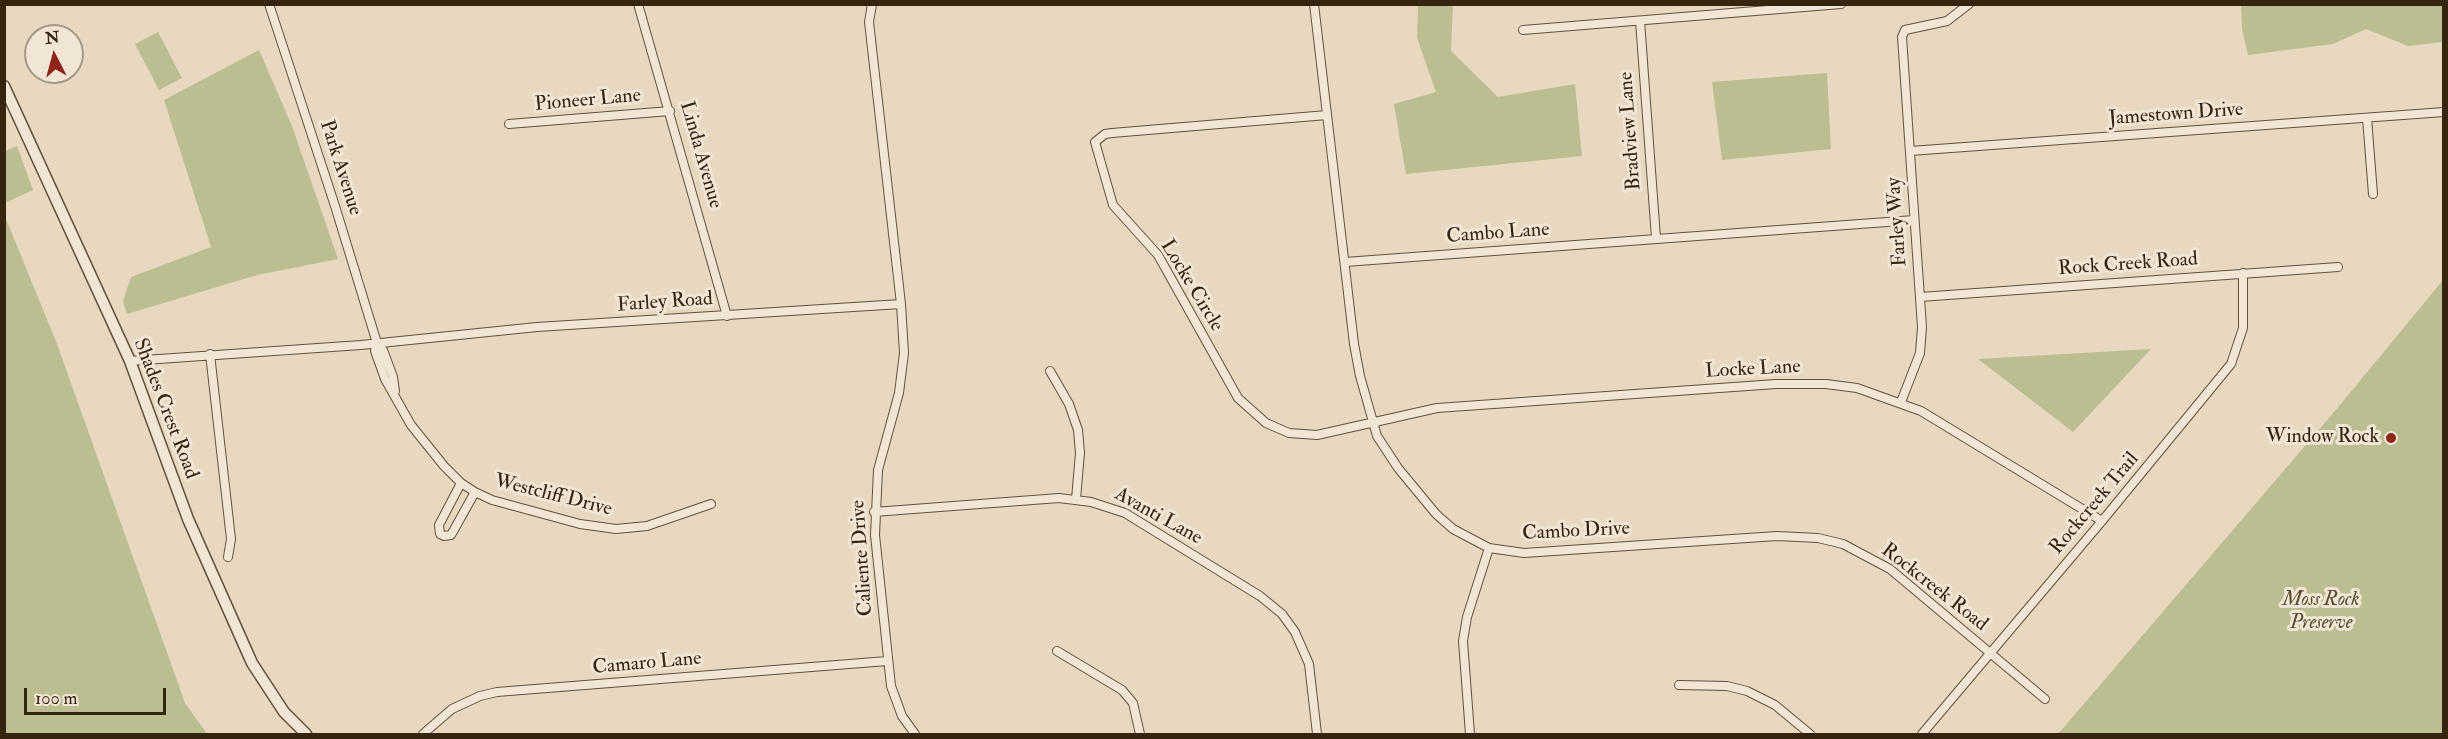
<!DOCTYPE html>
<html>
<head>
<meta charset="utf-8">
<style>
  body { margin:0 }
  #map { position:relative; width:2448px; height:739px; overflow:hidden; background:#e9d8c0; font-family:"IM FELL Double Pica",serif }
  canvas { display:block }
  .frame { position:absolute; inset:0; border:6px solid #35240e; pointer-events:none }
  .north { position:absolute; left:24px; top:24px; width:60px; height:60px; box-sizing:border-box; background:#f1e6d6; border:2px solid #a69886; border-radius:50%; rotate:354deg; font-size:16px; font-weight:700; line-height:24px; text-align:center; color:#35240e }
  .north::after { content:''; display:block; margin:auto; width:21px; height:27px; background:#8f2418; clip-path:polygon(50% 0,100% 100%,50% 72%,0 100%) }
  .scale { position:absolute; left:24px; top:688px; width:142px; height:27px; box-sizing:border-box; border:3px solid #35240e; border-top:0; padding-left:8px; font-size:18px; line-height:21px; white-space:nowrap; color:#35240e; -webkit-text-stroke:4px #f1e6d6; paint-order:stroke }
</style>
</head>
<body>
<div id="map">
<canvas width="2448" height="739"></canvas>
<div class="frame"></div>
<div class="north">N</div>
<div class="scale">100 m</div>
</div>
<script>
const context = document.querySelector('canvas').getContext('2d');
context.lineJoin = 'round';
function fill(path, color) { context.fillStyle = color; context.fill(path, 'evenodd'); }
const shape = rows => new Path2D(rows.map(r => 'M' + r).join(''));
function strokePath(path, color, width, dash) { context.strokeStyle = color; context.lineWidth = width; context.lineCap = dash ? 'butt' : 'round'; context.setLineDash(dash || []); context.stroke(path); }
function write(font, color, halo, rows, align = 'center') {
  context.font = font + ' "IM FELL Double Pica",serif'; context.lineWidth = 6; context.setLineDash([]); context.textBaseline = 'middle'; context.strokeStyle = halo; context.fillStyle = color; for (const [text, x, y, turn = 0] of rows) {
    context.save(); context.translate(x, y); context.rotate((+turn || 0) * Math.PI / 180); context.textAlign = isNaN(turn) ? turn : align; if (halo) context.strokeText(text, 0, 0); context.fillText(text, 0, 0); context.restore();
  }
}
const green = shape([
  [1418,5,1453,5,1451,51,1498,97,1575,84,1582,156,1406,174,1394,104,1436,92,1417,38],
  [2241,5,2443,5,2443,42,2408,46,2366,29,2333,44,2248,55,2242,29],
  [158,32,182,78,159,90,135,44],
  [259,50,292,126,338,259,257,275,127,314,123,301,131,277,211,247,164,100],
  [1827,73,1831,149,1722,160,1712,82],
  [17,146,33,190,5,203,5,151],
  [4,214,57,344,185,703,207,734,5,734],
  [2443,280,2443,734,2058,734,2340,405],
  [2151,349,2073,432,1978,359]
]);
const minor = shape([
  [269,4,335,206,377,343,383,350,393,377,395,391],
  [638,4,727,316],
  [872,4,869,22,901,304,904,353,899,393,878,470,875,535,891,686,902,716,915,734],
  [1314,4,1354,344,1360,376,1377,436,1398,468,1436,514,1453,529,1489,548,1524,553,1777,536,1818,538,1843,544,1890,569,2045,699],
  [1640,21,1656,238],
  [1523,30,1841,4],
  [1327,115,1112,133,1105,134,1095,142,1113,205,1158,255,1238,398,1266,423,1289,433,1317,435,1437,408,1776,384,1826,384,1857,388,1921,411,2102,521],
  [2367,118,2373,194],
  [509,124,670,111],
  [1910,151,2444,112],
  [1345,262,1914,220],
  [1920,297,2338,267],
  [377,343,375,351,385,379,411,425,444,466,461,483,475,492,492,500,580,524,616,529,647,526,711,504],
  [210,354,231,539,228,557],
  [130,361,361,345,537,327,901,304],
  [1050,371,1069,404,1078,430,1080,453,1076,499],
  [1901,402,1920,353,1922,327,1902,37,1905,30,1947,21,1969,4],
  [461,483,439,525,440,534,444,536,451,535,455,528,475,492],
  [874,512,1059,498,1091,502,1125,513,1260,596,1282,614,1295,632,1309,664,1317,734],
  [1057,651,1122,690,1133,703,1140,734],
  [1679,685,1727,686,1747,691,1775,705,1810,734],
  [423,734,452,709,480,696,497,692,887,661],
  [1470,734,1463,641,1467,617,1489,548],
  [1922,734,2102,521,2231,364,2243,328,2243,273]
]);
const tertiary = shape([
  [4,86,130,361,188,519,252,663,284,712,306,734]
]);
const markers = [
  [2391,438,6,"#8f2418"]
];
const streetNames = [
  ["Pioneer Lane",588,101,-5],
  ["Jamestown Drive",2176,115,-4],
  ["Bradview Lane",1631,131,-94],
  ["Linda Avenue",700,155,74],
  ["Park Avenue",340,168,72],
  ["Farley Way",1898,222,-94],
  ["Cambo Lane",1498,234,-4],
  ["Rock Creek Road",2128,265,-4],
  ["Locke Circle",1191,286,59],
  ["Farley Road",665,303,-4],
  ["Locke Lane",1753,370,-3],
  ["Shades Crest Road",165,409,69],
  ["Westcliff Drive",553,496,14],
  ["Rockcreek Trail",2095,504,-50],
  ["Avanti Lane",1158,517,29],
  ["Cambo Drive",1576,532,-3],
  ["Caliente Drive",863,558,-94],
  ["Rockcreek Road",1934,588,38],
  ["Camaro Lane",647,664,-5]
];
const poiNames = [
  ["Window Rock",2379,438]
];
const parkNames = [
  ["Moss Rock",2321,601],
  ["Preserve",2321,624]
];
fill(green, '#babe90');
strokePath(minor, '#62513a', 10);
strokePath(tertiary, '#62513a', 13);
strokePath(minor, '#f1e6d6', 8);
strokePath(tertiary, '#f1e6d6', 10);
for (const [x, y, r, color] of markers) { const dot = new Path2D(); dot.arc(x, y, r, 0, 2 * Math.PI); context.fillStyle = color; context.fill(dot); strokePath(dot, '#f1e6d6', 2); }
write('20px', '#35240e', '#f1e6d6', streetNames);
write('20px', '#35240e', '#f1e6d6', poiNames, 'right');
write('italic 20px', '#564a2e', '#f1e6d6', parkNames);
</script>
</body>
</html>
